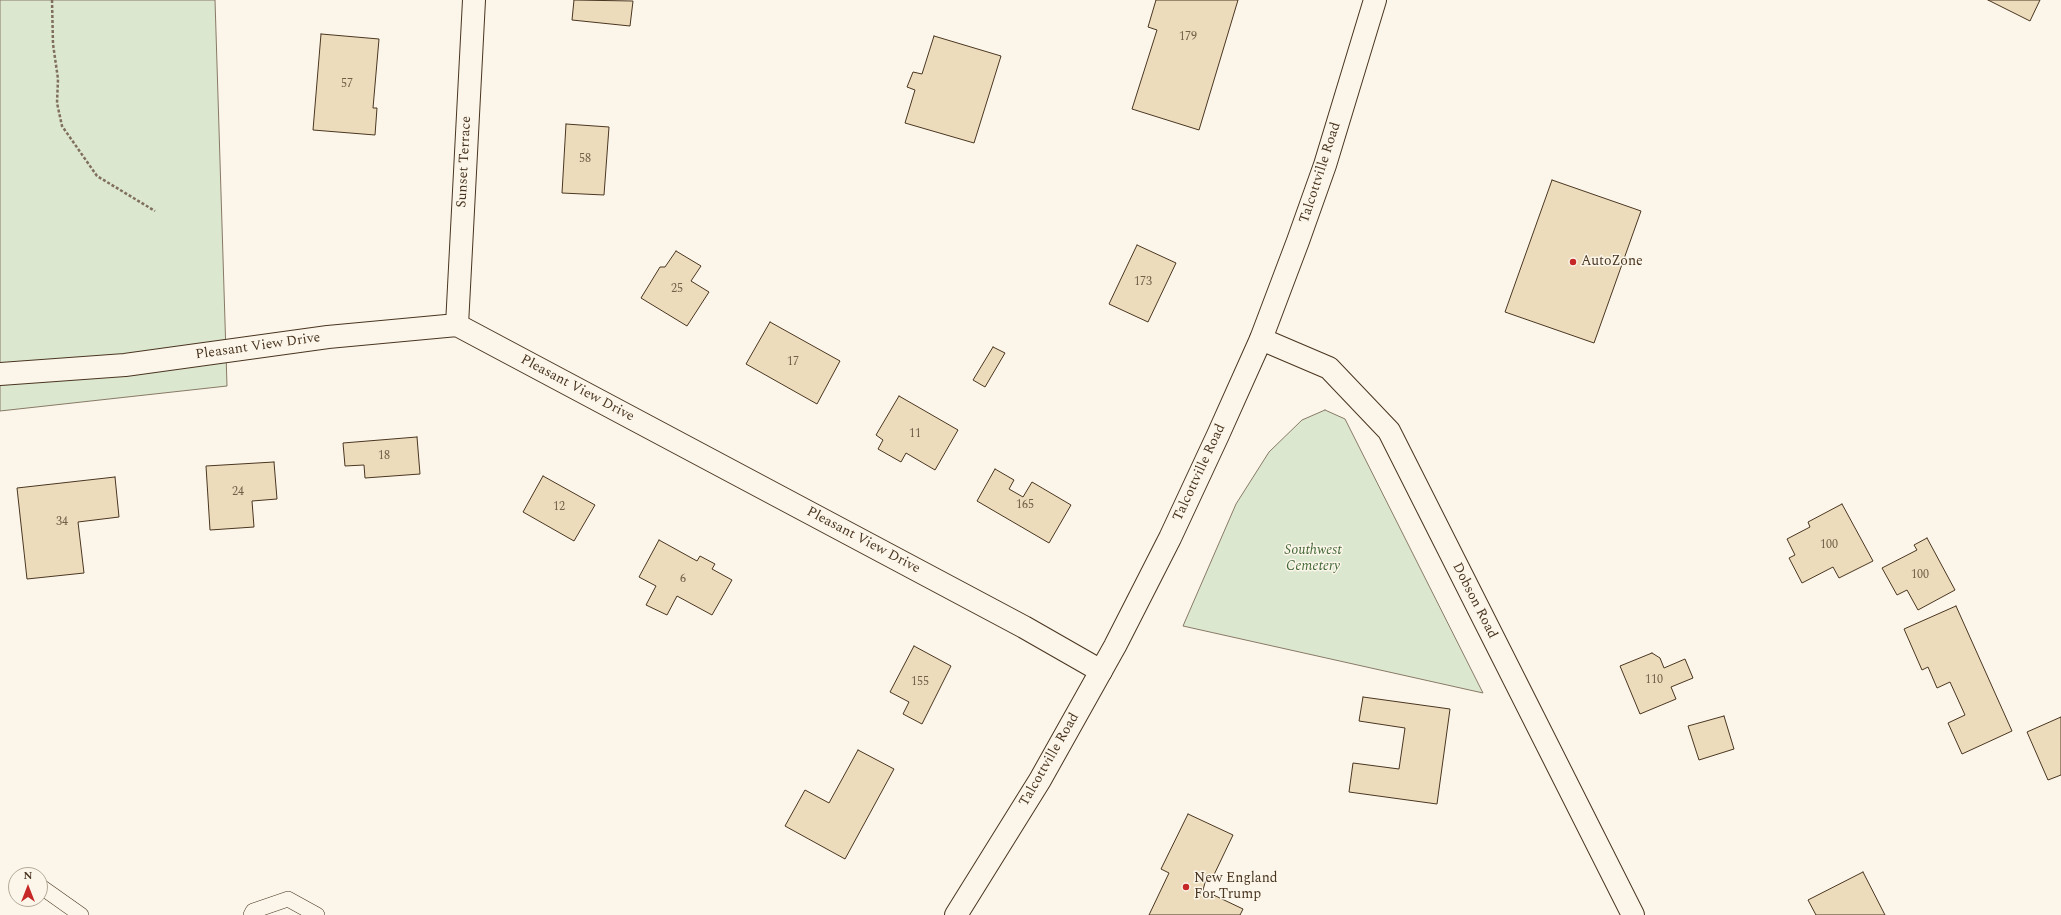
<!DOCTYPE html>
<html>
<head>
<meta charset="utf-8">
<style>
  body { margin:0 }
  #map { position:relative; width:2061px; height:915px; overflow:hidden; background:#fbf6e9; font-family:Spectral,serif }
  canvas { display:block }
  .north { position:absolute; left:8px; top:867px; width:40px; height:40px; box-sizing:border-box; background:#fbf6e9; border:1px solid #b4a999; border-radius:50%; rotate:0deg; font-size:11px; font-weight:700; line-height:16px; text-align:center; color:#4a3520 }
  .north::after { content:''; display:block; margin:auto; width:14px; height:18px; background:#c62828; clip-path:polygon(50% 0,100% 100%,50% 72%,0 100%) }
</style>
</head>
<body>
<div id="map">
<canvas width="2061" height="915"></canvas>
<div class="north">N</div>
</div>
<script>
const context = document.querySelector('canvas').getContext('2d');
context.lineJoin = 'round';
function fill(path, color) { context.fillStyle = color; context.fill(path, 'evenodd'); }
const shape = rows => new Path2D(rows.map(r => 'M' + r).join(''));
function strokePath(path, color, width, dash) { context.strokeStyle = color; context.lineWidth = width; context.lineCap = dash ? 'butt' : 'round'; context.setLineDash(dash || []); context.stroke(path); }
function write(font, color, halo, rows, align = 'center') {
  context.font = font + ' Spectral,serif'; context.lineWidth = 3; context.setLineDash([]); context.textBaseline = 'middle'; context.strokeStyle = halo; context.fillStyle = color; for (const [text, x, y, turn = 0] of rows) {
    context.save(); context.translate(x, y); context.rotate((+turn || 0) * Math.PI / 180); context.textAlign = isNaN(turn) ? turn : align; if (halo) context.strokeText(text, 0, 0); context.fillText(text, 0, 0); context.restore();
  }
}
const green = shape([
  [0,0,215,0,227,386,0,411,0,0],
  [1325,410,1345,419,1483,693,1183,626,1236,504,1269,452,1302,420,1325,410]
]);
const building = shape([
  [574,0,633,1,630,26,572,20,574,0],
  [1156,0,1238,0,1199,130,1132,109,1157,30,1148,27,1156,0],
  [1988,0,2040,0,2030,21,1988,0],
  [321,34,379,39,373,108,377,108,375,135,313,130,321,34],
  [934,36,1001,56,974,143,905,123,915,90,907,87,913,72,922,74,934,36],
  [566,124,609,127,604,195,562,193,566,124],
  [1552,180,1641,211,1594,343,1505,312,1552,180],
  [1137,245,1176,263,1148,322,1109,304,1137,245],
  [676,251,701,266,691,281,709,292,687,326,641,298,660,267,665,267,676,251],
  [770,322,840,361,817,404,746,364,770,322],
  [993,347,1005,353,985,387,973,380,993,347],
  [899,396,958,430,935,470,906,453,901,462,878,449,883,440,876,435,899,396],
  [417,437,420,474,365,478,364,465,345,466,343,443,417,437],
  [274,462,277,499,252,501,254,527,210,530,206,466,274,462],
  [995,469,1014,480,1009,489,1023,497,1032,482,1071,505,1049,543,977,501,995,469],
  [543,476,595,505,574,541,523,512,543,476],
  [115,477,119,517,78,522,84,573,27,579,17,488,115,477],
  [1842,504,1873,561,1839,578,1833,567,1802,583,1789,558,1795,555,1787,539,1810,527,1808,522,1842,504],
  [1927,538,1955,590,1918,610,1907,590,1897,595,1882,568,1917,550,1914,545,1927,538],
  [659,540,697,561,700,556,715,564,712,569,732,580,712,615,677,596,667,615,646,605,656,586,639,577,659,540],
  [1956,606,2012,731,1962,754,1948,723,1965,715,1950,682,1937,688,1928,667,1922,670,1904,629,1956,606],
  [914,646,951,666,922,724,903,714,909,702,890,692,914,646],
  [1652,653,1660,658,1664,668,1685,659,1693,678,1671,687,1676,699,1640,714,1620,666,1652,653],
  [1363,697,1450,709,1437,804,1349,792,1353,763,1399,769,1405,728,1359,721,1363,697],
  [1724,716,1734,749,1699,760,1688,726,1724,716],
  [2061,717,2061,775,2048,780,2027,732,2061,717],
  [858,750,894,769,845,859,785,826,805,790,829,803,858,750],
  [1188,814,1233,835,1211,881,1206,879,1203,890,1243,909,1240,915,1149,915,1169,873,1161,869,1188,814],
  [1863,872,1885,915,1816,915,1808,900,1863,872]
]);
const path = shape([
  [52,0,53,44,58,79,57,103,62,126,97,176,155,211]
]);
const lane = shape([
  [40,886,81,915],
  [251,915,253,911,288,899,317,915]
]);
const street = shape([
  [457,325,474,0],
  [0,374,125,365,328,337,457,325,1024,627,1101,671]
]);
const secondary = shape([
  [1261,339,1329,368,1389,431,1633,915]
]);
const primary = shape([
  [956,915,1040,780,1115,646,1170,538,1218,435,1261,339,1298,241,1325,165,1375,0]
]);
const markers = [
  [1573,262,4,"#c62828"],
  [1186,887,4,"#c62828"]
];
const numberNames = [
  ["179",1188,38],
  ["57",347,85],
  ["58",585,160],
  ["173",1143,283],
  ["25",677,290],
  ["17",793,363],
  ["11",915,435],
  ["18",384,457],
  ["24",238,493],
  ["165",1025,506],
  ["12",559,508],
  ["34",62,523],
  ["100",1829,546],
  ["100",1920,576],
  ["6",683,580],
  ["110",1654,681],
  ["155",920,683]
];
const streetNames = [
  ["Sunset Terrace",465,162,-87],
  ["Talcottville Road",1321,173,-72],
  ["Pleasant View Drive",258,347,-8],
  ["Pleasant View Drive",577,389,28],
  ["Talcottville Road",1200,473,-65],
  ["Pleasant View Drive",863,541,28],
  ["Dobson Road",1474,601,63],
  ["Talcottville Road",1050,760,-60]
];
const poiNames = [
  ["AutoZone",1581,262],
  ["New England",1194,879],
  ["For Trump",1194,895]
];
const parkNames = [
  ["Southwest",1313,551],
  ["Cemetery",1313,567]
];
fill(green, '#dce7d0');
strokePath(green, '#887966', 1);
fill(building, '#ecdcbc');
strokePath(building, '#4a3520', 1);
strokePath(lane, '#4a3520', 16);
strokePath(street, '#4a3520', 24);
strokePath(secondary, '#4a3520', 24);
strokePath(primary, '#4a3520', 24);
strokePath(path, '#7f6f5c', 2.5, [3, 2]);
strokePath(lane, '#fbf6e9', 15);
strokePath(street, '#fbf6e9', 22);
strokePath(secondary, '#fbf6e9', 22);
strokePath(primary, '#fbf6e9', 22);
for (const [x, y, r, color] of markers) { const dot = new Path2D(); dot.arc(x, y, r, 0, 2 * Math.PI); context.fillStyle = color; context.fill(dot); strokePath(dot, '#fbf6e9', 1.5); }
write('12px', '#725f47', null, numberNames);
write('14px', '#4a3520', '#fbf6e9', streetNames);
write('14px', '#4a3520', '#fbf6e9', poiNames, 'left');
write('italic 14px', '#436837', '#fbf6e9', parkNames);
</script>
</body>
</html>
